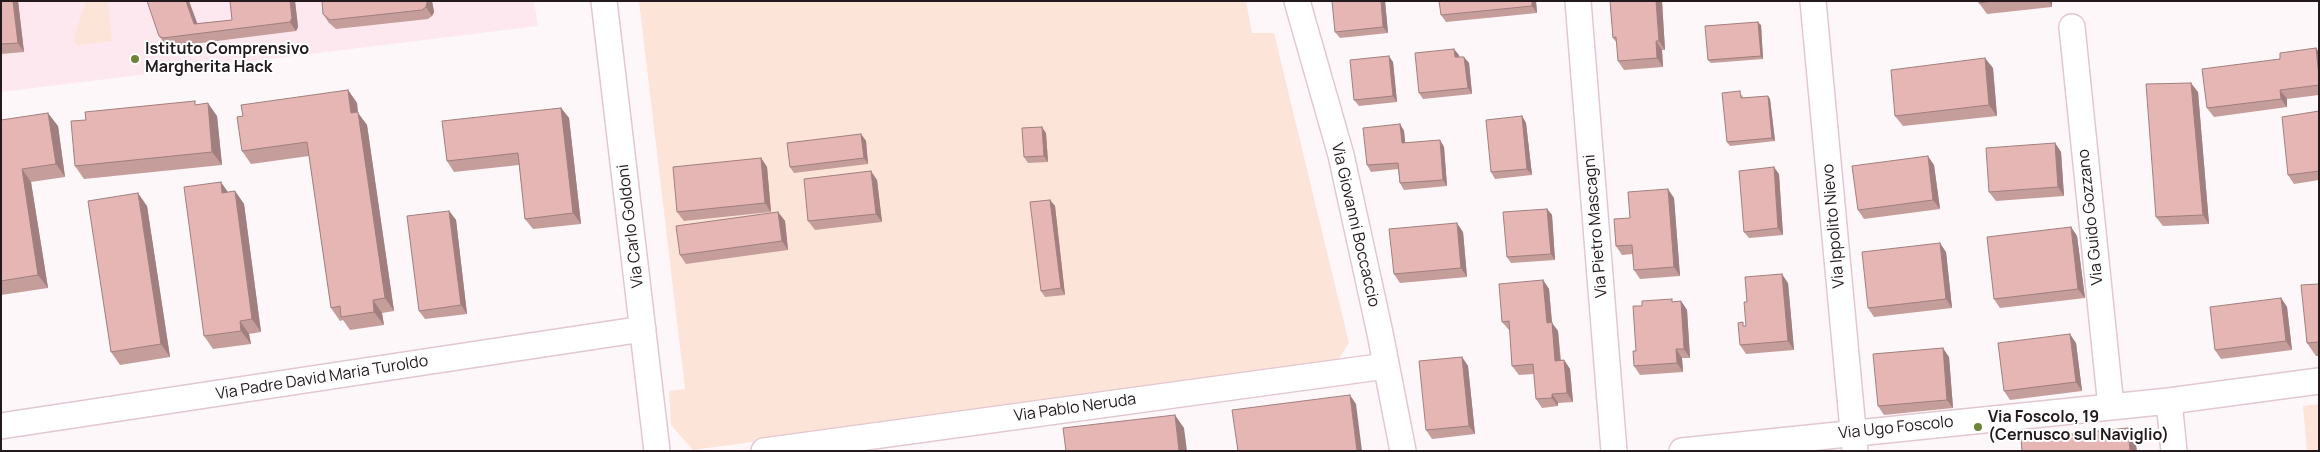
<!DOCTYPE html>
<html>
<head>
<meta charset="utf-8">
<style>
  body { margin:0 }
  #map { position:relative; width:2320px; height:452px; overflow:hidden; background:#fdf7f9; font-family:Manrope,sans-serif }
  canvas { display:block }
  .frame { position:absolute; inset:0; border:2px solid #241a1e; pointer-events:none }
</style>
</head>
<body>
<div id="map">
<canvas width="2320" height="452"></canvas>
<div class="frame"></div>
</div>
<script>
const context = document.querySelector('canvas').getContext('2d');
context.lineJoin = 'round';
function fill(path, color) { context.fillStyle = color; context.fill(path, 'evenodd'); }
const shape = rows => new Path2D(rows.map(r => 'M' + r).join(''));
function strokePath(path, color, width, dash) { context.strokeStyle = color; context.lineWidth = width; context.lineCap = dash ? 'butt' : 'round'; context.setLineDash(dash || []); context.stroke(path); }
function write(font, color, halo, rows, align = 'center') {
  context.font = font + ' Manrope,sans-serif'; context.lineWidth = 4; context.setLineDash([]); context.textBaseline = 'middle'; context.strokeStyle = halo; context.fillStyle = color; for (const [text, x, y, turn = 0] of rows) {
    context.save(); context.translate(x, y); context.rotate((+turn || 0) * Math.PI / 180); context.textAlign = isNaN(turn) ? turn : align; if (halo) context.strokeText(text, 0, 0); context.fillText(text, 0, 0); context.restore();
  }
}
const built = shape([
  [1,1,534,1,538,26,1,92]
]);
const green = shape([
  [86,1,108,1,112,41,78,45,74,42,74,37],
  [639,1,1246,1,1252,33,1274,33,1349,343,1336,363,693,450,671,425,669,391,685,389],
  [2319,404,2319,451,2307,451,2303,406]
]);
const street = shape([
  [604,1,657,451],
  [1297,1,1341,155,1380,333,1403,451],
  [1578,1,1614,451],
  [1813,1,1855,451],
  [2072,27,2111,407],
  [2169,401,2174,451],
  [1,426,643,329],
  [764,451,1386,366],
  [1682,451,2169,401,2319,381]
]);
const wall = shape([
  [1,1,18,1,24,52,1,54],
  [295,1,298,27,296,31,169,47,165,44,159,36,197,24,232,20],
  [432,1,434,12,432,16,428,19,336,29,329,23,323,14],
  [1385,1,1388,33,1340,38,1335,32],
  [1536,1,1537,13,1446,22,1441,15],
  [1610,1,1662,1,1665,50,1662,50,1663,67,1624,70,1618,61,1617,43,1613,38],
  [1979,1,2052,1,2052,7,1987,14,1979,3],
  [1761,25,1763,59,1711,63,1708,60],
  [2316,48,2319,52,2319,95,2287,99,2287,107,2214,117,2207,108,2280,59],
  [1459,55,1459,57,1469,63,1472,94,1423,99,1419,93],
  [1393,62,1397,102,1359,106,1354,100],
  [1993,68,1997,116,1903,126,1895,116],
  [348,90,357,103,358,113,367,125,394,311,382,313,384,325,350,330,343,320,340,321,331,308,309,156,251,164,242,151,243,116],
  [2198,92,2209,224,2163,226,2156,217],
  [1742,94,1743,98,1768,96,1770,99,1775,141,1730,146,1727,142],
  [198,105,217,116,222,165,84,179,75,166,86,120],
  [561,108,569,118,581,224,533,229,525,219,519,165,454,172,447,161],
  [2319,111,2319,180,2294,184,2288,175],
  [1522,116,1526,123,1532,175,1495,179,1491,172],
  [1,120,58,126,65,177,31,182,48,288,1,295],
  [1400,124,1404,131,1405,143,1440,140,1444,147,1447,186,1404,190,1400,183,1398,169,1371,172,1367,165],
  [1046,133,1048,162,1028,163,1024,157],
  [861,134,866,141,868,164,794,173,790,167],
  [2055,143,2061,152,2064,196,1996,201,1989,192],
  [761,158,767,167,771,212,684,221,677,212],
  [1934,165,1940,209,1864,219,1858,210],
  [1779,174,1783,235,1749,238,1744,232],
  [877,180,882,222,815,230,808,221],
  [235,191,244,204,261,332,249,334,251,344,213,349,204,336,228,192],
  [1674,198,1680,276,1640,279,1634,270,1633,254,1622,255,1616,246,1630,218],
  [1050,200,1055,206,1065,295,1045,297,1041,291],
  [147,206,170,357,120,365,111,352],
  [1547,209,1552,215,1555,260,1511,263,1507,257],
  [449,211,456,220,467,314,425,319,419,311],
  [778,212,785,221,788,250,686,264,680,255],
  [2071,227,2077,236,2085,298,2000,308,1994,299],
  [1463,232,1467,277,1400,283,1394,274],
  [1946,252,1952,308,1874,317,1868,308],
  [1543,280,1549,289,1552,323,1558,331,1561,360,1564,360,1570,369,1573,402,1558,403,1558,406,1542,408,1536,399,1534,374,1519,375,1512,366,1510,330,1509,330,1502,322],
  [1788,283,1794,350,1746,354,1740,345,1745,326,1746,326,1747,302],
  [2319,284,2319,356,2316,356,2307,343],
  [2281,298,2287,307,2292,350,2221,359,2215,350],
  [1681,301,1687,310,1690,358,1682,358,1683,372,1640,375,1634,366,1642,306],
  [2076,343,2082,391,2010,400,2004,391],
  [1462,357,1468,366,1475,434,1432,439,1426,430],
  [1949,357,1953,408,1884,415,1878,406]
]);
const shadedWall = shape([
  [13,1,18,1,24,52,18,43],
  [186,1,189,1,201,33,194,24],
  [290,1,295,1,298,27,296,31,290,22],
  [427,1,432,1,434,12,432,16,426,7],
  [1381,1,1385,1,1388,33,1383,27],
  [1532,1,1536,1,1537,13,1532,6],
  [1656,1,1662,1,1665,50,1659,41],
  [2049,1,2052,1,2052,7],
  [1758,22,1761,25,1763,59,1761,56],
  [1656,41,1662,50,1663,67,1657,58],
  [2316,48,2319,52,2319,76],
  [1454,49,1459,55,1460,64,1455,57],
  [1389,56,1393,62,1397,102,1393,96],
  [1464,57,1469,63,1472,94,1468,88],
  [1985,58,1993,68,1997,116,1989,105],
  [2191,83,2198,92,2209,224,2203,215],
  [348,90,357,103,358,113,367,125,394,311,385,298,351,113],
  [2280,90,2287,99,2287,107,2281,99],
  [1768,96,1770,99,1775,141,1772,138],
  [208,103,217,116,222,165,212,152],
  [561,108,569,118,581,224,573,213],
  [48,113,58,126,65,177,56,164],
  [1522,116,1526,123,1532,175,1527,169],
  [1400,124,1404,131,1406,150,1402,143],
  [1042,127,1046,133,1048,162,1044,156],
  [861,134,866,141,868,164,864,158],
  [1440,140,1444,147,1447,186,1443,180],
  [2055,143,2061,152,2064,196,2058,187],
  [1928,156,1934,165,1940,209,1933,200],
  [761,158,767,167,771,212,765,203],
  [1774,167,1779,174,1783,235,1778,228],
  [22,169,31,182,48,288,38,275],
  [871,171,877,180,882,222,876,214],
  [221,182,230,195,222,193],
  [1668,189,1674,198,1680,276,1674,267],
  [235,191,244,204,261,332,252,319],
  [138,193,147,206,170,357,161,344],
  [1050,200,1055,206,1065,295,1061,288],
  [1547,209,1552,215,1555,260,1551,254],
  [449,211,456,220,467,314,461,305],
  [778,212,785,221,788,250,782,241],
  [1457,223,1463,232,1467,277,1461,268],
  [2071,227,2077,236,2085,298,2078,289],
  [1940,243,1946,252,1952,308,1946,299],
  [1782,274,1788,283,1794,350,1788,341],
  [1543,280,1549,289,1552,323,1558,331,1561,370,1555,361,1547,323],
  [2281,298,2287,307,2292,350,2286,341],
  [373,300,382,313,384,325,374,312],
  [1681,301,1687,310,1690,358,1684,349],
  [240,321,249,334,251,344,241,331],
  [2070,334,2076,343,2082,391,2076,382],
  [1943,348,1949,357,1953,408,1947,400],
  [1676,349,1682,358,1683,372,1677,363],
  [1462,357,1468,366,1475,434,1469,426],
  [1564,360,1570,369,1573,402,1567,393],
  [1552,394,1558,403,1558,406,1552,398],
  [1350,395,1356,404,1362,451,1357,451],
  [1175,415,1184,428,1187,451,1179,451],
  [2128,428,2135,438,2137,451,2130,451]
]);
const building = shape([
  [1,1,13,1,18,43,1,44,1,1],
  [147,1,186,1,194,24,232,20,230,1,290,1,292,18,290,22,163,38,159,36,147,1],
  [322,1,427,1,427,3,426,7,422,10,330,20,323,14,322,1],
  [1332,1,1381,1,1383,27,1335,32,1332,1],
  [1439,1,1532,1,1532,6,1441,15,1439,1],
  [1610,1,1656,1,1659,41,1656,41,1657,58,1618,61,1616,37,1613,38,1610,1],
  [1979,1,1994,1,1979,3,1979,1],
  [1758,22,1761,56,1708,60,1705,26,1758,22],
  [2316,48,2319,76,2319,85,2280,90,2281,99,2207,108,2202,69,2280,59,2280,53,2316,48],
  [1454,49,1455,57,1464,57,1468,88,1419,93,1415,53,1454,49],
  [1389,56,1393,96,1354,100,1350,60,1389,56],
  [1985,58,1989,105,1895,116,1891,70,1985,58],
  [2191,83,2203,215,2156,217,2146,84,2191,83],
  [348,90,351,113,358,112,385,298,373,300,374,312,341,317,340,306,331,308,307,142,242,151,237,117,243,116,241,105,348,90],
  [1740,91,1741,98,1768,96,1772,138,1727,142,1722,93,1740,91],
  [195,101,195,105,208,103,212,152,75,166,71,121,86,120,85,112,195,101],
  [561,108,573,213,525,219,518,153,447,161,442,121,561,108],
  [2319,111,2319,171,2288,175,2282,117,2319,111],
  [48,113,56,164,22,169,38,275,1,281,1,120,48,113],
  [1522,116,1527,169,1491,172,1486,120,1522,116],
  [1400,124,1402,143,1440,140,1443,180,1400,183,1398,163,1367,165,1363,128,1400,124],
  [1042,127,1044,156,1024,157,1022,128,1042,127],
  [861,134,864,158,790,167,787,143,861,134],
  [2055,143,2058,187,1989,192,1986,148,2055,143],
  [1928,156,1933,200,1858,210,1852,166,1928,156],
  [761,158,765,203,677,212,673,167,761,158],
  [1774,167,1778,228,1744,232,1739,171,1774,167],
  [871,171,876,214,808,221,804,179,871,171],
  [221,182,222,193,235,191,252,319,240,321,241,331,204,336,184,187,221,182],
  [1668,189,1674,267,1634,270,1632,245,1616,246,1614,219,1630,218,1628,192,1668,189],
  [138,193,161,344,111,352,88,201,138,193],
  [1050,200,1061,288,1041,291,1030,202,1050,200],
  [1547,209,1551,254,1507,257,1503,212,1547,209],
  [449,211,461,305,419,311,407,216,449,211],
  [778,212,782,241,680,255,676,226,778,212],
  [1457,223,1461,268,1394,274,1389,229,1457,223],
  [2071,227,2078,289,1994,299,1987,237,2071,227],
  [1940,243,1946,299,1868,308,1862,252,1940,243],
  [1782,274,1788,341,1740,345,1738,323,1743,322,1743,326,1746,326,1744,302,1747,302,1745,277,1782,274],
  [1543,280,1547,323,1552,322,1555,361,1564,360,1567,393,1552,394,1552,398,1536,399,1533,364,1512,366,1509,321,1502,322,1499,284,1543,280],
  [2319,284,2319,342,2307,343,2301,285,2319,284],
  [2281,298,2286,341,2215,350,2210,307,2281,298],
  [1672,299,1672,302,1681,301,1684,349,1676,349,1677,363,1634,366,1633,351,1636,351,1633,306,1642,306,1642,301,1672,299],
  [2070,334,2076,382,2004,391,1998,343,2070,334],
  [1943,348,1947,400,1878,406,1873,354,1943,348],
  [1462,357,1469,426,1426,430,1419,361,1462,357],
  [1350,395,1357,451,1238,451,1232,410,1350,395],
  [1175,415,1179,451,1066,451,1063,428,1175,415],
  [2128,428,2130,451,2022,451,2021,439,2128,428]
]);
const markers = [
  [135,59,5,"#6e8435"],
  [1978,427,5,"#6e8435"]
];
const poiNames = [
  ["Istituto Comprensivo",145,50],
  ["Margherita Hack",145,68],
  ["Via Foscolo, 19",1988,418],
  ["(Cernusco sul Naviglio)",1988,436]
];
const streetNames = [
  ["Via Guido Gozzano",2091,217,-96],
  ["Via Giovanni Boccaccio",1355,225,77],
  ["Via Carlo Goldoni",631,226,-97],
  ["Via Pietro Mascagni",1596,226,-95],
  ["Via Ippolito Nievo",1834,226,-95],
  ["Via Padre David Maria Turoldo",322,378,-9],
  ["Via Pablo Neruda",1075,408,-8],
  ["Via Ugo Foscolo",1896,428,-6]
];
fill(built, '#fee8ef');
fill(green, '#fde4d8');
strokePath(street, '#e2c7d0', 28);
strokePath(street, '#fff', 25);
fill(wall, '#c59d9b');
fill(shadedWall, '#a07f7e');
fill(building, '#e5b6b4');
strokePath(building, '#a07f7e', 1);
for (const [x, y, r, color] of markers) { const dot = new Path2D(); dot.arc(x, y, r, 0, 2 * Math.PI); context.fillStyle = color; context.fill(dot); strokePath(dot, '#fff', 2); }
write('bold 16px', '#241a1e', '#fff', poiNames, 'left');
write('16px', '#241a1e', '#fff', streetNames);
</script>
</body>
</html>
